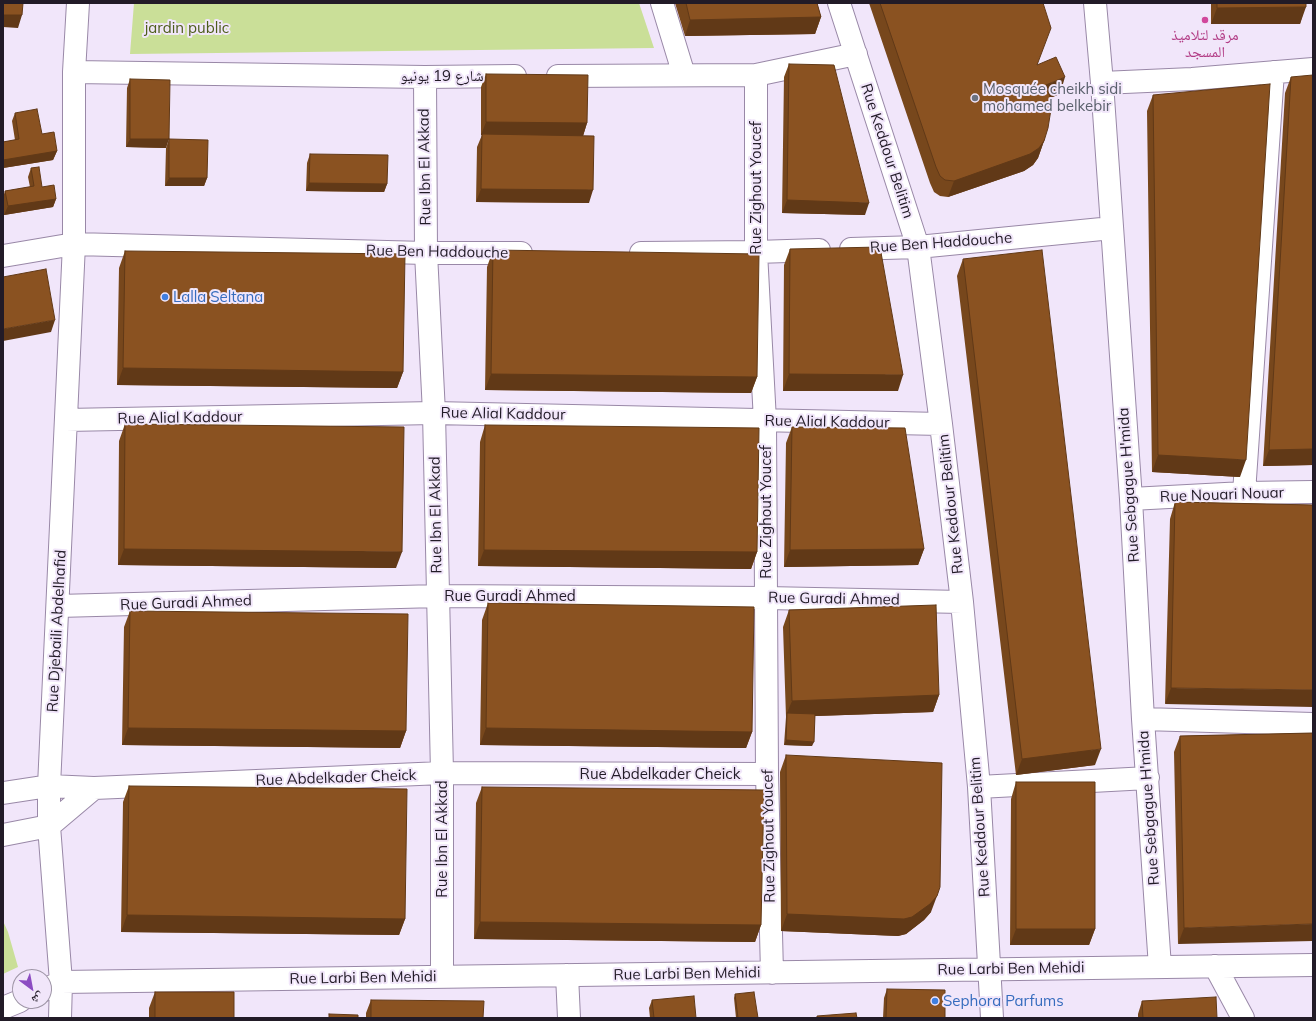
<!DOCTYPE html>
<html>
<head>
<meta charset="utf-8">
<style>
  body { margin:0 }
  #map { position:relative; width:1316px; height:1021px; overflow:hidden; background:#f1e6fa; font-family:Mulish,"Noto Naskh Arabic",sans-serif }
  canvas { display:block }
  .frame { position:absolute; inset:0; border:4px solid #221b27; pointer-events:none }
  .north { position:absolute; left:12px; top:969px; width:40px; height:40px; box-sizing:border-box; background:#f1e6fa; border:1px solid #9e95a6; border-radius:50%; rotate:148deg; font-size:11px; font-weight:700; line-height:16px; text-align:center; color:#221b27 }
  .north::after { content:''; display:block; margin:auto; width:14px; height:18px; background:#8c4cc2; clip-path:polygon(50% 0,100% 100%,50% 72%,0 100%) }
</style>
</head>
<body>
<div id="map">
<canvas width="1316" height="1021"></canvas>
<div class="frame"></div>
<div class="north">ش</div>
</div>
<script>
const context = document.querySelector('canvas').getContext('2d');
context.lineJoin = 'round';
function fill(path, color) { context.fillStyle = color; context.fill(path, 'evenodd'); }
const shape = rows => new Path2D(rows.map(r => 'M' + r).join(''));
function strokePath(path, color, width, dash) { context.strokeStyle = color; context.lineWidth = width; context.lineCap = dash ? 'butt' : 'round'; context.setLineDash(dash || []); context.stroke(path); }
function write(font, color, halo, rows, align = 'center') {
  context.font = font + ' Mulish,"Noto Naskh Arabic",sans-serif'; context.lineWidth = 4; context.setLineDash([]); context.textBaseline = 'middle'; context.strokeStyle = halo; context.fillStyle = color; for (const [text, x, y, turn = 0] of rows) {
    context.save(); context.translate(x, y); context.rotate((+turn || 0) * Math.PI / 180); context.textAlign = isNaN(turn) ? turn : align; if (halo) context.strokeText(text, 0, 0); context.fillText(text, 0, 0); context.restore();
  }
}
const green = shape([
  [134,3,639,3,654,48,130,54],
  [3,921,8,932,18,967,3,974]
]);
const minor = shape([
  [662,3,684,75],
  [839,3,918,247,941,424,962,602,979,787,992,1018],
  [1095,3,1102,83,1131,499,1143,719,1160,967],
  [74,72,425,77,515,76],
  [756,75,756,252,765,421,767,774,772,973],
  [558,76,756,75,856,54],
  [425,77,426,253,434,413,442,773,442,977],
  [1102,83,1192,79,1313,69],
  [851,249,918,247,1112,228],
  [641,253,756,252,819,250],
  [3,256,74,244,426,253,521,253],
  [66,420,434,413,941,424],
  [1244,493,1273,72],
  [1131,499,1244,493,1313,492],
  [58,606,438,596,766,598,962,602],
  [1143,719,1313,724],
  [979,787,1148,778],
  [3,793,49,786,94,788,442,773,767,774],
  [3,835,49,826,94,788],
  [1215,966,1243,1018],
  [567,975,569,1018],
  [44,990,61,982,1313,965],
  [3,1008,20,1001],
  [60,1018,61,982,49,826,49,786,74,244,74,72,78,3]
]);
const wall = shape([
  [675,3,817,3,821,17,815,34,685,36],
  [869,3,1043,3,1037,65,1060,94,1050,98,1044,141,1038,158,1033,165,1024,171,948,197,940,196,934,192,930,183],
  [1211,3,1306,3,1300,24,1211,24],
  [789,64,865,215,782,213,784,77],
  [486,74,587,123,583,136,589,203,476,202,477,147,482,135,481,135,481,87],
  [1291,77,1313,465,1263,466,1285,93],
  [130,79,166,148,126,147,127,88],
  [1153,95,1240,477,1152,472,1147,111],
  [15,113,57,151,53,160,3,168,3,142,15,140,12,121],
  [169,139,207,178,204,186,165,186,166,148],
  [310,154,387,184,384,192,306,191,307,163],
  [31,168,42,187,56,199,53,207,4,215,3,207,3,208,3,197,5,191,30,187,28,177],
  [790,249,898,391,783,391,784,265],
  [493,250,757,377,751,393,485,390,487,267],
  [125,251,403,372,397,388,117,385,119,268],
  [963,259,1095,765,1016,775,957,276],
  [125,424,396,568,118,565,119,441],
  [485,425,757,552,751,569,478,566,480,442],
  [792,427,924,549,918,565,784,567,786,443],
  [1175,502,1313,505,1165,704,1170,519],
  [488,603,752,732,746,748,480,745,482,620],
  [789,610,939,695,933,712,815,716,812,746,784,745,786,717,783,627],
  [130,611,406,731,400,748,122,745,124,627],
  [1313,733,1178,944,1174,752,1180,736],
  [786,755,931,912,924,920,906,934,898,936,781,931,780,772],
  [1016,782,1095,929,1089,945,1010,945,1011,799],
  [129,786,405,919,399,935,121,932,123,802],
  [482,787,761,925,755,942,474,939,476,803],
  [887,989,945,1018,883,1018,884,998],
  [155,992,234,1018,149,1018,149,1008],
  [735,994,758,1018,736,1018,734,998],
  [371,1000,483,1018,366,1018,366,1013],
  [652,1000,696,1018,650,1018,649,1008],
  [1142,1001,1217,1018,1138,1018,1138,1014]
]);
const shadedWall = shape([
  [1306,7,1300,24,1211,24,1217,8],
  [3,15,22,15,18,28,3,27],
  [821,17,815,34,685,36,690,20],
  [1065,77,1060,94,1040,102,1046,85],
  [486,122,587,123,583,136,481,135],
  [130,139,169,139,166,148,126,147],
  [1044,141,1038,158,1033,165,1024,171,948,197,954,181],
  [57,151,53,160,3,168,3,160],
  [169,178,207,178,204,186,165,186],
  [309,183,387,184,384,192,306,191],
  [481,189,593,190,589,203,476,202],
  [56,199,53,207,4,215,8,206],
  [787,200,869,203,865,215,782,213],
  [55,320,51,332,3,341,3,329],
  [123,368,403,372,397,388,117,385],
  [491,374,757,377,751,393,485,390],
  [789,374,903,375,898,391,783,391],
  [1313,449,1313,465,1263,466,1269,450],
  [1158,455,1246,460,1240,477,1152,472],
  [124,549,402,552,396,568,118,565],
  [924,549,918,565,784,567,790,550],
  [484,550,757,552,751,569,478,566],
  [1171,688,1313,690,1313,707,1165,704],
  [939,695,933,712,787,717,787,713,792,701],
  [128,728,406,731,400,748,122,745],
  [486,728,752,732,746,748,480,745],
  [786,740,814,742,812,746,784,745],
  [1101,749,1095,765,1016,775,1022,759],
  [937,896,931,912,924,920,906,934,898,936,781,931,787,914],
  [127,915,405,919,399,935,121,932],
  [480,922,761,925,755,942,474,939],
  [1313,924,1313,941,1178,944,1184,928],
  [1016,929,1095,929,1089,945,1010,945]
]);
const building = shape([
  [3,3,23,3,22,15,3,15,3,3],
  [686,3,817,3,821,17,690,20,686,3],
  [880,3,1043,3,1051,28,1037,65,1056,57,1065,77,1046,85,1052,103,1048,128,1044,141,1039,148,1030,154,954,181,945,180,940,176,936,167,880,3],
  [1217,3,1306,3,1306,7,1217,8,1217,3],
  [789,64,834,65,869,203,787,200,789,64],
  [486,74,588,75,587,123,486,122,486,74],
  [1313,75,1313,449,1269,450,1291,77,1313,75],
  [130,79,170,80,169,139,130,139,130,79],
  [1270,84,1246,460,1158,455,1153,95,1270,84],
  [37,109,42,134,54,132,57,151,3,160,3,142,19,139,15,113,37,109],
  [482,134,594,136,593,190,481,189,482,134],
  [169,139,208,140,207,178,169,178,169,139],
  [310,154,388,155,387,184,309,183,310,154],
  [39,167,42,187,54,185,56,199,8,206,5,191,34,186,31,168,39,167],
  [880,247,903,375,789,374,790,249,880,247],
  [493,250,759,254,757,377,491,374,493,250],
  [1042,250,1101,749,1022,759,963,259,1042,250],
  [125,251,405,254,403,372,123,368,125,251],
  [46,269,55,320,3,329,3,277,46,269],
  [125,424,404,427,402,552,124,549,125,424],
  [485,425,759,428,757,552,484,550,485,425],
  [792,427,905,428,924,549,790,550,792,427],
  [1175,502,1313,505,1313,690,1171,688,1175,502],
  [488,603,754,607,752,732,486,728,488,603],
  [936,605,939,695,792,701,789,610,936,605],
  [130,611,408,614,406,731,128,728,130,611],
  [787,713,815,714,814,742,786,740,787,713],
  [1313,733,1313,924,1184,928,1180,736,1313,733],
  [786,755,942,763,940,887,937,896,930,904,912,917,904,919,787,914,786,755],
  [1016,782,1095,782,1095,929,1016,929,1016,782],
  [129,786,407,789,405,919,127,915,129,786],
  [482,787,764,790,761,925,480,922,482,787],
  [887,989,945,990,945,1018,886,1018,887,989],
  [155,992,234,992,234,1018,155,1018,155,992],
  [754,992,758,1018,738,1018,735,994,754,992],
  [694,996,696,1018,654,1018,652,1000,694,996],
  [1216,997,1217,1018,1143,1018,1142,1001,1216,997],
  [371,1000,484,1001,483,1018,371,1018,371,1000],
  [856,1013,857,1018,817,1018,817,1016,856,1013],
  [329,1014,358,1015,358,1018,329,1018,329,1014]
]);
const markers = [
  [1205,20,4,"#d1479c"],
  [975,98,4,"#6b7280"],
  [165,297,4,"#3f7fe0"],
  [935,1001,4,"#3f7fe0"]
];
const parkNames = [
  ["jardin public",187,28]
];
const hotelNames = [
  ["مرقد لتلاميذ",1205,35],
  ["المسجد",1205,52]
];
const streetNames = [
  ["شارع 19 يونيو",442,76],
  ["Rue Keddour Belitim",887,151,72],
  ["Rue Ibn El Akkad",425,167,-91],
  ["Rue Zighout Youcef",756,188,-90],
  ["Rue Ben Haddouche",941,243,-4],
  ["Rue Ben Haddouche",437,252,1],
  ["Rue Alial Kaddour",503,414,1],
  ["Rue Alial Kaddour",180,418,-1],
  ["Rue Alial Kaddour",827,422,1],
  ["Rue Sebgague H'mida",1129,485,-94],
  ["Rue Nouari Nouar",1222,495,-2],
  ["Rue Keddour Belitim",951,504,-96],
  ["Rue Zighout Youcef",766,512,-90],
  ["Rue Ibn El Akkad",436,515,-91],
  ["Rue Guradi Ahmed",510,596],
  ["Rue Guradi Ahmed",834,599,1],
  ["Rue Guradi Ahmed",186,603,-2],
  ["Rue Djebaili Abdelhafid",57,631,-87],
  ["Rue Abdelkader Cheick",660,774],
  ["Rue Abdelkader Cheick",336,778,-2],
  ["Rue Sebgague H'mida",1149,808,-94],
  ["Rue Keddour Belitim",980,827,-94],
  ["Rue Zighout Youcef",769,836,-91],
  ["Rue Ibn El Akkad",442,839,-90],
  ["Rue Larbi Ben Mehidi",1011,969,-1],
  ["Rue Larbi Ben Mehidi",687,974,-1],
  ["Rue Larbi Ben Mehidi",363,978,-1]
];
const worshipNames = [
  ["Mosquée cheikh sidi",983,89],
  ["mohamed belkebir",983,106]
];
const shopNames = [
  ["Lalla Seltana",173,297],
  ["Sephora Parfums",943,1001]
];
fill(green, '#cadf98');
strokePath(minor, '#9988a7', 24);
strokePath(minor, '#fff', 22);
fill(wall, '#77471c');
fill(shadedWall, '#613917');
fill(building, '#8a5221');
strokePath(building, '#613917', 1);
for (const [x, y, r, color] of markers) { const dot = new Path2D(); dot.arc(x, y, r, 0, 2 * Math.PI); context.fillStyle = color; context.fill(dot); strokePath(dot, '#f1e6fa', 1.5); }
write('15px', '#4d5d1b', '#f1e6fa', parkNames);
write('15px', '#b23c85', '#f1e6fa', hotelNames);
write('15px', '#221b27', '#f1e6fa', streetNames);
write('15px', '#5b616d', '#f1e6fa', worshipNames, 'left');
write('15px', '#366cbe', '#f1e6fa', shopNames, 'left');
</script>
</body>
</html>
